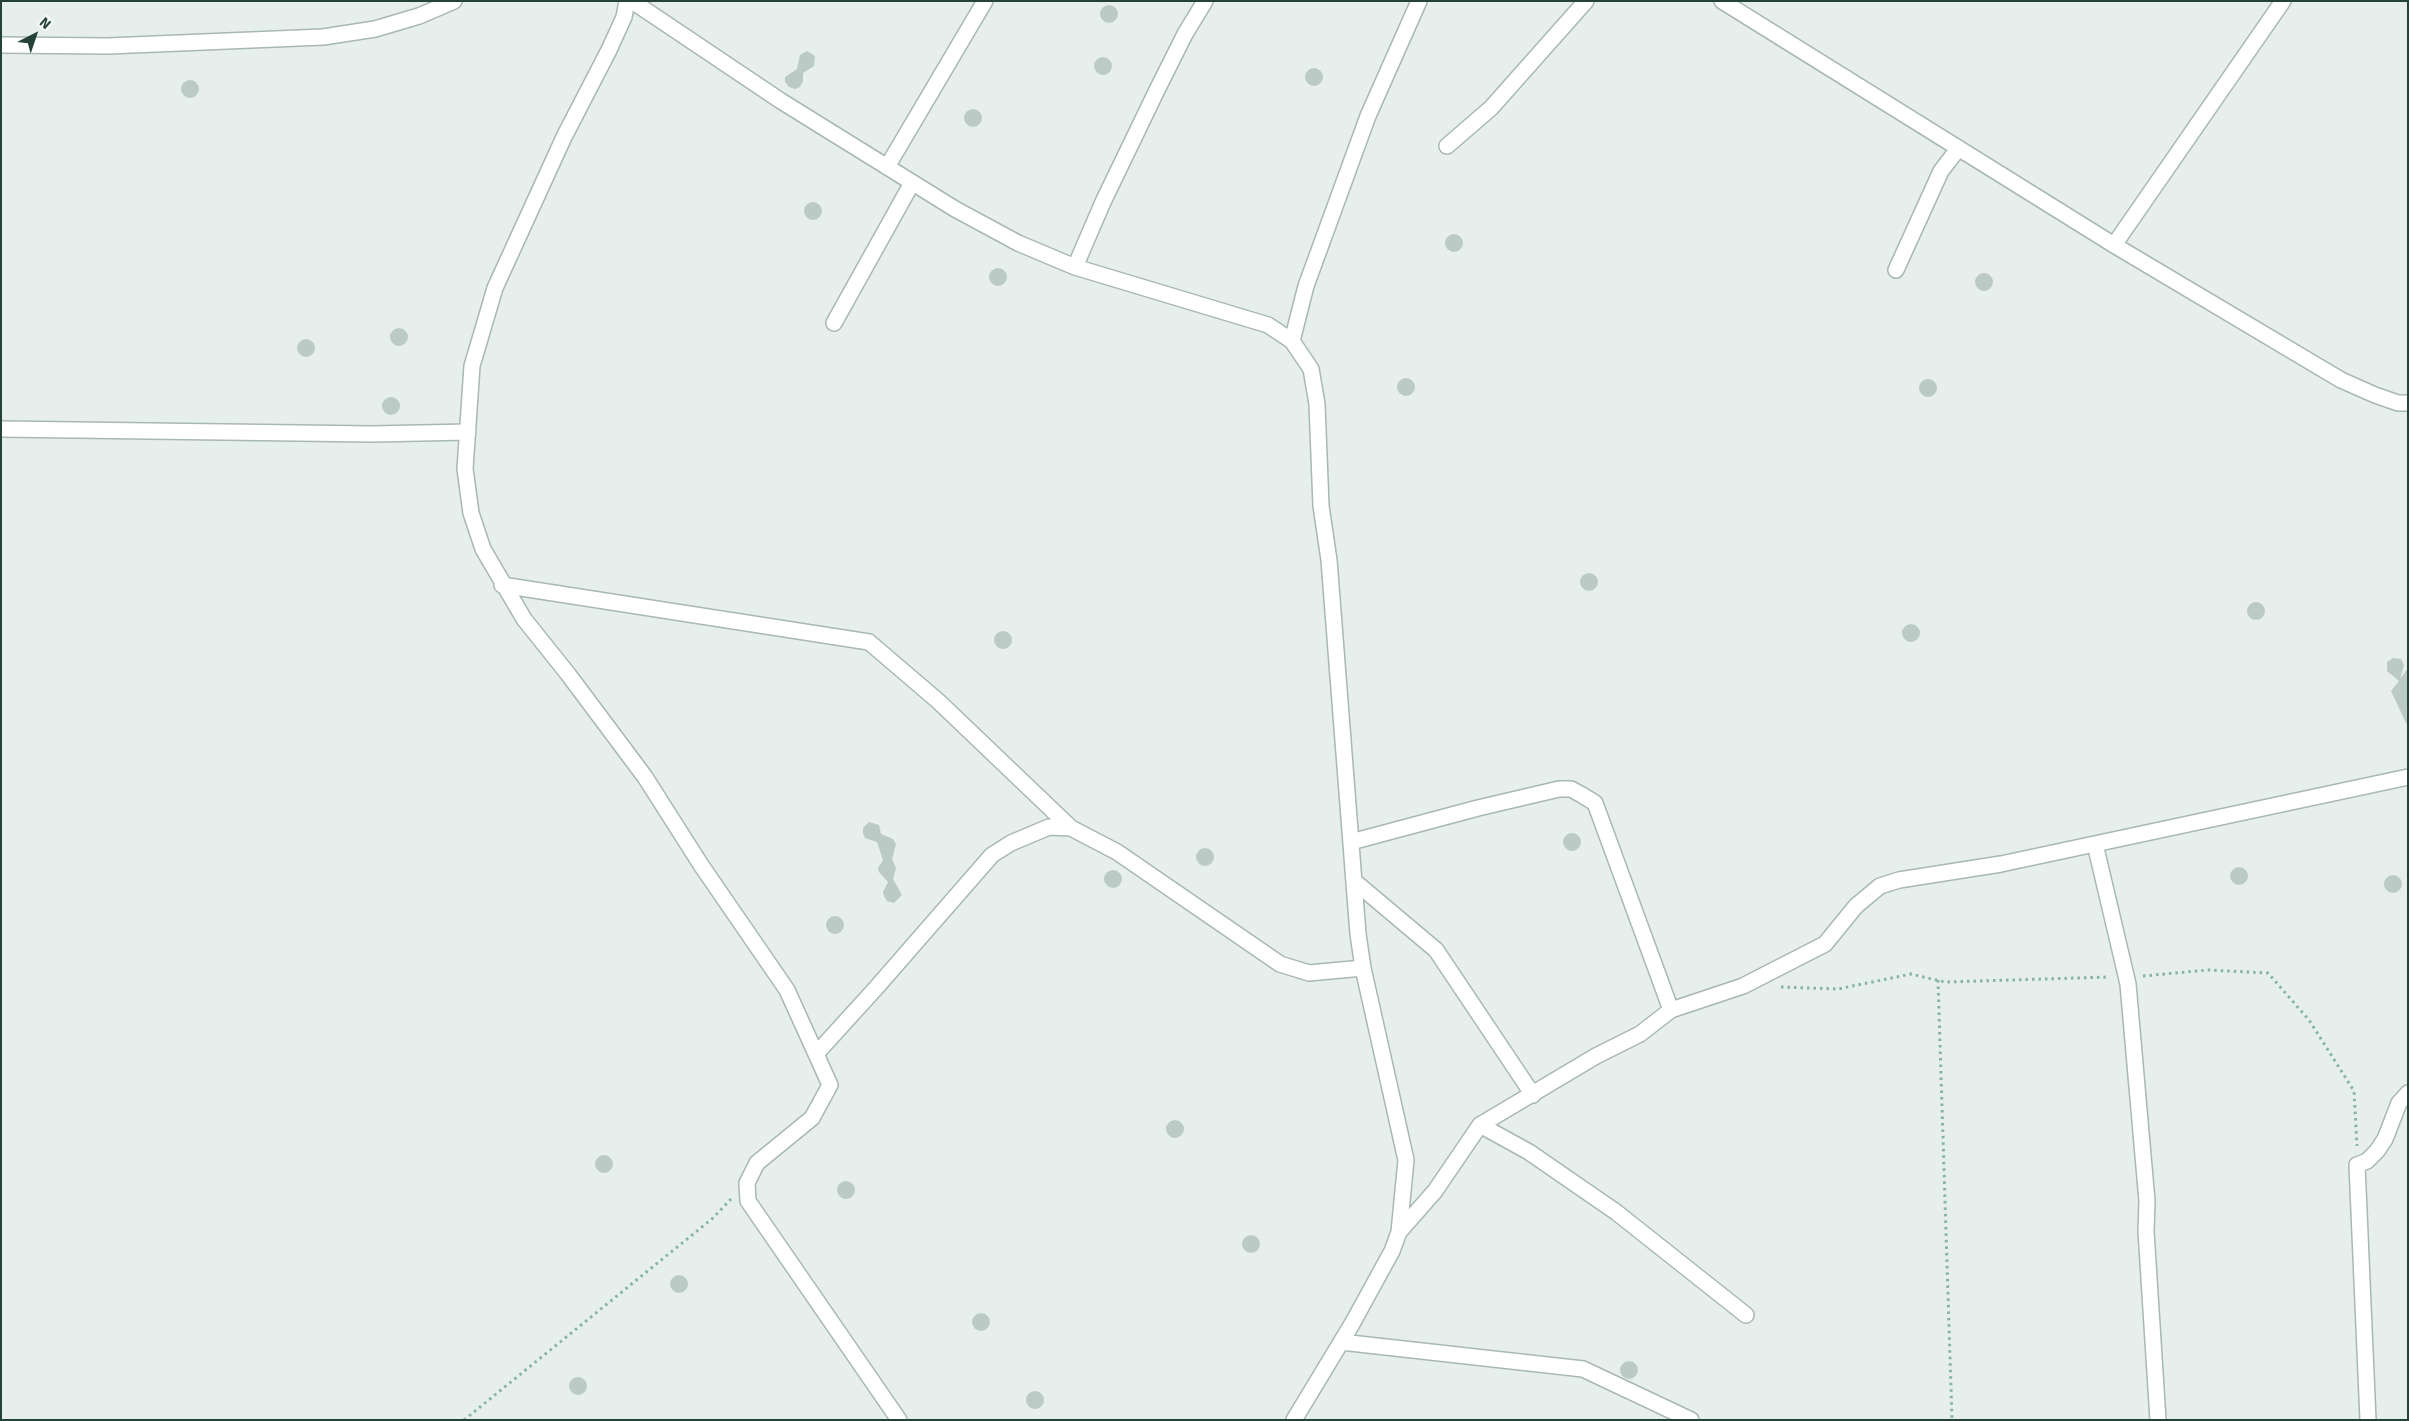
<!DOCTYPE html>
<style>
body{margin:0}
#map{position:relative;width:2409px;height:1421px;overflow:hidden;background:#e6efeb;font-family:Signika,sans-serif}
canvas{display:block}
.frame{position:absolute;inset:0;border:2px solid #24423a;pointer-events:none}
.north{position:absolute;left:10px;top:10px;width:50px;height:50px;-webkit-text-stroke:4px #f7fbf9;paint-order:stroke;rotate:41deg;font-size:14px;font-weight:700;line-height:20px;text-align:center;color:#24423a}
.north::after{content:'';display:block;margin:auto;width:18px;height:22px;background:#24423a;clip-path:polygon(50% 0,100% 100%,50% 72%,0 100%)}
</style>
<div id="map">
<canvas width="2409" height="1421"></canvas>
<div class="frame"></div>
<div class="north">N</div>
</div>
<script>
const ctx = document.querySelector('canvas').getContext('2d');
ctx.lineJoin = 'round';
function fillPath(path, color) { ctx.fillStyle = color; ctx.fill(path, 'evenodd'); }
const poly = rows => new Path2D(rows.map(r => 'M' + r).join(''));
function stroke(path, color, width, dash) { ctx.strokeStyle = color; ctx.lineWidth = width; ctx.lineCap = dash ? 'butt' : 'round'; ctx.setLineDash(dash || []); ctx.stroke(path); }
fillPath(poly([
 '1100 14a9 9 0 1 1 18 0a9 9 0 1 1-18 0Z',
 [807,51,815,56,814,66,803,73,803,81,800,87,795,89,789,87,785,82,785,77,797,69,800,55],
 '1094 66a9 9 0 1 1 18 0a9 9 0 1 1-18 0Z',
 '1305 77a9 9 0 1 1 18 0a9 9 0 1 1-18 0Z',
 '181 89a9 9 0 1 1 18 0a9 9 0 1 1-18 0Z',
 '964 118a9 9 0 1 1 18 0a9 9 0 1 1-18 0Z',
 '804 211a9 9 0 1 1 18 0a9 9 0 1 1-18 0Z',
 '1445 243a9 9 0 1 1 18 0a9 9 0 1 1-18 0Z',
 '989 277a9 9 0 1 1 18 0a9 9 0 1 1-18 0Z',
 '1975 282a9 9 0 1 1 18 0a9 9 0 1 1-18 0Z',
 '390 337a9 9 0 1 1 18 0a9 9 0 1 1-18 0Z',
 '297 348a9 9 0 1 1 18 0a9 9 0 1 1-18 0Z',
 '1397 387a9 9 0 1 1 18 0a9 9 0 1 1-18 0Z',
 '1919 388a9 9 0 1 1 18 0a9 9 0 1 1-18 0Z',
 '382 406a9 9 0 1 1 18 0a9 9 0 1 1-18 0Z',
 '1580 582a9 9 0 1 1 18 0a9 9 0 1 1-18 0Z',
 '2247 611a9 9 0 1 1 18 0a9 9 0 1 1-18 0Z',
 '1902 633a9 9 0 1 1 18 0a9 9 0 1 1-18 0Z',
 '994 640a9 9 0 1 1 18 0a9 9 0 1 1-18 0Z',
 [2393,658,2401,659,2404,665,2400,679,2408,668,2408,727,2391,691,2399,681,2387,671,2387,662],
 [869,822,879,825,881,834,893,839,896,844,892,859,896,868,893,879,902,895,894,903,887,901,884,896,883,892,888,882,879,872,878,868,883,860,877,842,865,838,863,833,863,828],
 '1563 842a9 9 0 1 1 18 0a9 9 0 1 1-18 0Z',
 '1196 857a9 9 0 1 1 18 0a9 9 0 1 1-18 0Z',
 '2230 876a9 9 0 1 1 18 0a9 9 0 1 1-18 0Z',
 '1104 879a9 9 0 1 1 18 0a9 9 0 1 1-18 0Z',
 '2384 884a9 9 0 1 1 18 0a9 9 0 1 1-18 0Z',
 '826 925a9 9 0 1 1 18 0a9 9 0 1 1-18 0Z',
 '1166 1129a9 9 0 1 1 18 0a9 9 0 1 1-18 0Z',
 '595 1164a9 9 0 1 1 18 0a9 9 0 1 1-18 0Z',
 '837 1190a9 9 0 1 1 18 0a9 9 0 1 1-18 0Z',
 '1242 1244a9 9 0 1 1 18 0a9 9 0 1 1-18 0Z',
 '670 1284a9 9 0 1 1 18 0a9 9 0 1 1-18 0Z',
 '972 1322a9 9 0 1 1 18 0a9 9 0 1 1-18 0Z',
 '1620 1370a9 9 0 1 1 18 0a9 9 0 1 1-18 0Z',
 '569 1386a9 9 0 1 1 18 0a9 9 0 1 1-18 0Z',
 '1026 1400a9 9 0 1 1 18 0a9 9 0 1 1-18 0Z'
]), '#bbcac4');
const minor = poly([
 [627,1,624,17,609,50,564,137,495,288,472,366,465,469,471,513,483,549,524,619,568,674,645,777,701,865,787,990,830,1085,812,1118,757,1163,747,1183,748,1201,899,1420],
 [632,1,781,101,955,209,1018,243,1075,267,1268,325,1292,341,1311,369,1317,404,1321,506,1329,560,1358,934,1363,968,1406,1160,1399,1232,1392,1251,1352,1324,1294,1420],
 [1722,1,2114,245,2341,380,2375,395,2398,403,2408,403],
 [1,45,108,46,323,37,375,29,419,16,454,1],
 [1447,146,1491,108,1586,1],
 [887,167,985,1],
 [2114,245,2283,1],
 [1075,267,1103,202,1157,90,1185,34,1205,1],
 [1896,270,1941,171,1958,149],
 [834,323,912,183],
 [1292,341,1306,286,1368,116,1419,1],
 [1,429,372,434,468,432],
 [502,585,869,642,938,701,1071,828],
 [1351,842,1478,808,1559,789,1571,789,1582,795,1595,803,1671,1010],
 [2095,844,2128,984,2147,1201,2146,1231,2158,1420],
 [1354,881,1436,950,1533,1095],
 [816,1054,876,988,992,855,1011,843,1049,827,1071,828,1117,852,1280,964,1309,973,1363,968],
 [1480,1125,1529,1152,1616,1212,1746,1315],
 [1399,1232,1435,1191,1480,1125,1596,1056,1640,1034,1671,1010,1743,986,1825,944,1856,906,1880,886,1899,880,2001,864,2408,777],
 [1341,1342,1583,1369,1691,1420],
 [2368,1420,2357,1165,2367,1161,2377,1151,2385,1139,2399,1103,2408,1093]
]);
stroke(minor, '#a8b8b2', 18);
stroke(poly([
 [2143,976,2208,970,2268,973,2309,1020,2354,1091,2357,1146],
 [1938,980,1952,1420],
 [1781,987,1838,989,1911,974,1945,982,2110,977],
 [464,1420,713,1218,731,1199]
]), '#86b3a5', 3, [2.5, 4]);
stroke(minor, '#fff', 15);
</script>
